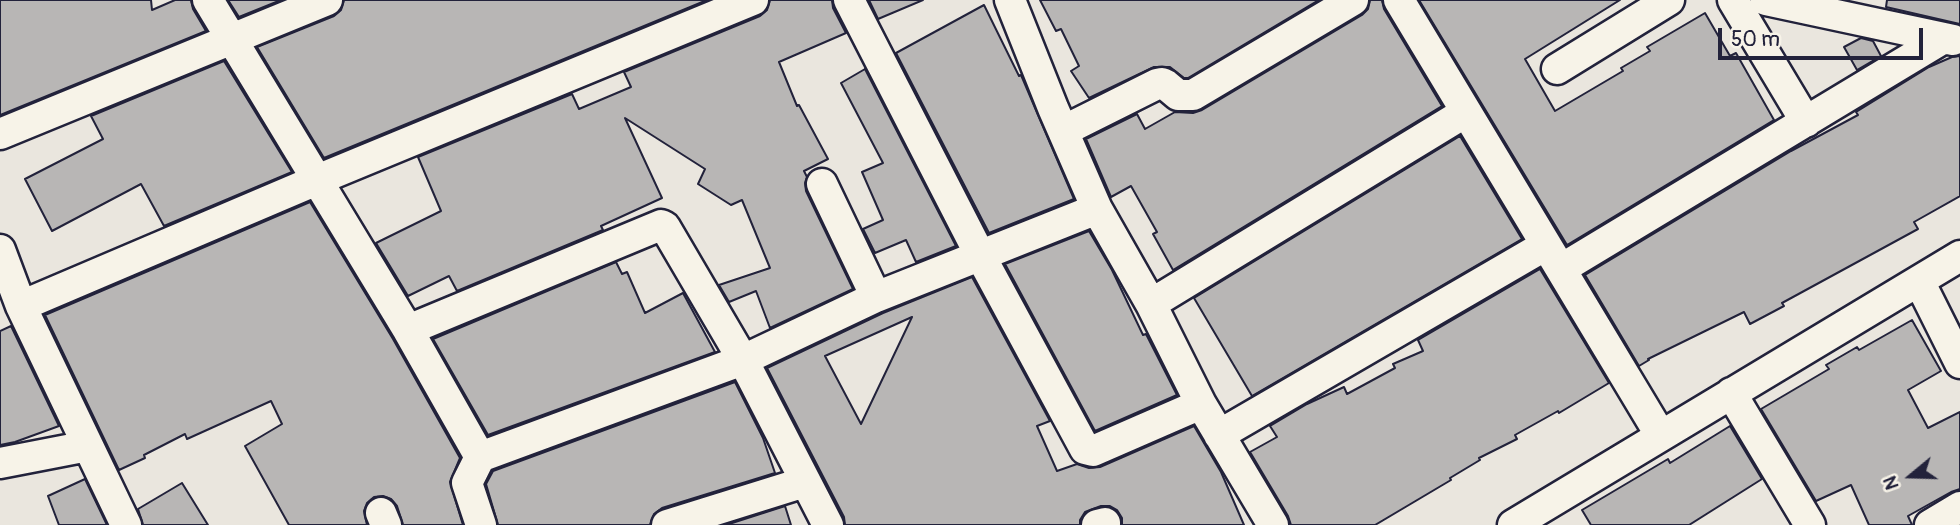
<!DOCTYPE html>
<style>
body{margin:0}
#map{position:relative;width:1960px;height:525px;overflow:hidden;background:#eae6de;font-family:Pangolin,sans-serif}
canvas{display:block}
.north{position:absolute;left:1876px;top:441px;width:70px;height:70px;-webkit-text-stroke:5px #f7f3e8;paint-order:stroke;rotate:251deg;font-size:19px;font-weight:700;line-height:28px;text-align:center;color:#22223b}
.north::after{content:'';display:block;margin:auto;width:24px;height:32px;background:#22223b;clip-path:polygon(50% 0,100% 100%,50% 72%,0 100%)}
.scale{position:absolute;left:1718px;top:28px;width:205px;height:32px;box-sizing:border-box;border:4px solid #22223b;border-top:0;padding-left:9px;font-size:21px;line-height:24px;white-space:nowrap;color:#22223b;-webkit-text-stroke:5px #f7f3e8;paint-order:stroke}
</style>
<div id="map">
<canvas width="1960" height="525"></canvas>
<div class="north">N</div>
<div class="scale">50 m</div>
</div>
<script>
const ctx = document.querySelector('canvas').getContext('2d');
ctx.lineJoin = 'round';
function fillPath(path, color) { ctx.fillStyle = color; ctx.fill(path, 'evenodd'); }
const poly = rows => new Path2D(rows.map(r => 'M' + r).join(''));
function stroke(path, color, width, dash) { ctx.strokeStyle = color; ctx.lineWidth = width; ctx.lineCap = dash ? 'butt' : 'round'; ctx.setLineDash(dash || []); ctx.stroke(path); }
const building = poly([
 [0,0,151,0,152,10,175,0,191,0,193,9,206,31,0,115,0,0],
 [228,0,281,0,239,17,228,0],
 [344,0,707,0,324,158,257,47,334,16,341,10,344,0],
 [770,0,832,0,833,8,846,33,779,62,797,106,799,105,828,159,804,171,807,177,805,183,806,191,853,289,770,328,756,291,729,302,719,285,770,268,742,200,731,205,698,184,705,169,625,118,662,198,601,226,603,230,457,291,449,276,408,296,376,243,441,211,418,157,572,94,579,109,631,87,624,72,760,16,767,10,770,0],
 [869,0,923,0,878,19,869,0],
 [1040,0,1319,0,1188,78,1184,78,1170,67,1154,67,1089,98,1071,71,1079,66,1061,29,1056,31,1040,0],
 [1370,0,1382,0,1384,9,1442,106,1173,270,1153,234,1157,232,1131,186,1111,197,1086,139,1137,114,1145,129,1175,112,1193,113,1202,110,1362,15,1368,9,1370,0],
 [1419,0,1620,0,1525,59,1555,111,1623,71,1621,68,1650,51,1647,47,1705,13,1730,56,1736,53,1774,120,1567,245,1419,0],
 [1887,0,1960,0,1960,24,1886,7,1887,0],
 [984,5,1019,76,1021,75,1074,199,989,233,896,53,984,5],
 [1861,38,1873,41,1881,56,1857,70,1844,47,1861,38],
 [1960,56,1960,196,1914,222,1918,229,1782,303,1784,306,1750,324,1744,312,1648,359,1649,360,1639,366,1585,275,1791,151,1858,115,1856,112,1929,67,1952,57,1960,56],
 [224,61,292,172,164,226,141,184,52,231,25,179,103,139,91,116,224,61],
 [865,69,956,246,916,262,906,240,875,253,863,229,883,220,862,172,883,163,841,83,865,69],
 [1460,136,1522,239,1252,396,1194,298,1460,136],
 [310,202,393,339,460,458,450,482,463,525,403,525,397,506,391,499,383,496,374,497,367,503,364,511,367,525,289,525,245,446,282,424,271,401,187,439,185,434,144,455,145,458,119,470,45,315,310,202],
 [1089,231,1112,270,1143,335,1146,334,1177,395,1095,431,1005,264,1089,231],
 [616,262,622,274,627,272,645,313,683,293,715,352,488,435,433,339,616,262],
 [1540,269,1609,383,1559,413,1558,411,1515,435,1517,439,1479,458,1480,460,1450,478,1451,480,1375,525,1291,525,1288,516,1250,452,1277,437,1270,426,1307,404,1344,387,1347,394,1395,368,1393,364,1423,351,1418,340,1540,269],
 [972,277,1050,421,1037,426,1057,471,1077,464,1089,468,1100,467,1194,426,1221,472,1244,525,1122,525,1122,518,1117,510,1110,506,1101,506,1085,512,1080,520,1080,525,845,525,844,517,767,368,883,313,972,277],
 [912,317,861,424,825,356,912,317],
 [1912,320,1941,371,1908,390,1928,428,1960,412,1960,489,1951,492,1908,516,1912,525,1869,525,1851,485,1816,501,1761,409,1829,369,1826,365,1857,347,1859,350,1912,320],
 [11,326,59,426,15,442,0,445,0,331,11,326],
 [735,382,763,438,775,473,662,508,654,514,650,525,498,525,486,484,493,471,735,382],
 [1730,426,1762,479,1689,525,1591,525,1582,510,1668,459,1670,463,1730,426],
 [85,479,107,525,59,525,48,496,85,479],
 [182,483,208,525,143,525,138,509,182,483],
 [785,506,791,525,726,525,785,506]
]);
fillPath(building, '#b8b6b5');
stroke(building, '#22223b', 2);
const minor = poly([
 [208,0,408,330,480,457],
 [849,0,980,255,1085,449,1093,451,1201,404],
 [1010,0,1053,108,1097,209,1151,304,1201,404,1273,525],
 [1399,0,1661,436],
 [1733,0,1806,122],
 [1766,0,1953,40],
 [1557,69,1669,0],
 [1063,131,1157,84,1162,83,1166,85,1178,95,1193,95,1353,0],
 [0,134,327,0],
 [822,184,876,297],
 [0,250,21,306,126,525],
 [1561,269,1944,38],
 [1919,281,1960,363],
 [1151,304,1466,112],
 [21,306,317,180,753,0],
 [408,330,661,225,665,227,743,360,828,525],
 [1731,393,1810,525],
 [1219,435,1546,245],
 [0,463,88,446],
 [381,513,386,525],
 [481,525,467,483,480,457,743,360,876,297,1097,209],
 [667,525,805,482],
 [1097,525,1105,523],
 [1513,525,1960,256],
 [1930,525,1960,507]
]);
stroke(minor, '#22223b', 35);
stroke(minor, '#f7f3e8', 30);
</script>
